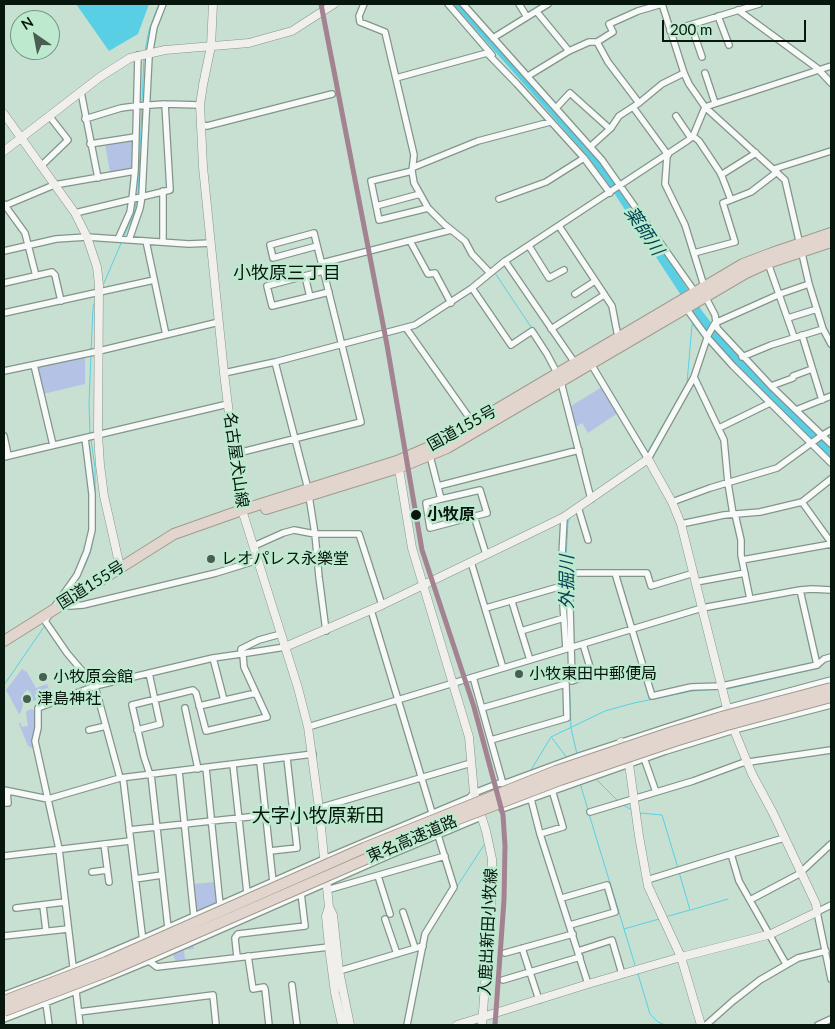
<!DOCTYPE html>
<meta charset="utf-8">
<style>
body{margin:0}
#map{position:relative;width:835px;height:1029px;overflow:hidden;background:#c8e0d1;font-family:Lato,sans-serif}
canvas{display:block}
.frame{position:absolute;inset:0;border:5px solid #07170e;pointer-events:none}
.north{position:absolute;left:10px;top:10px;width:50px;height:50px;box-sizing:border-box;background:#bdeacf;border:1px solid #749682;border-radius:50%;rotate:327deg;font-size:14px;font-weight:700;line-height:20px;text-align:center;color:#07170e}
.north::after{content:'';display:block;margin:auto;width:18px;height:22px;background:#4b5d52;clip-path:polygon(50% 0,100% 100%,50% 72%,0 100%)}
.scale{position:absolute;left:662px;top:20px;width:144px;height:22px;box-sizing:border-box;border:2px solid #07170e;border-top:0;padding-left:6px;font-size:15px;line-height:18px;white-space:nowrap;color:#07170e;-webkit-text-stroke:4px #bdeacf;paint-order:stroke}
</style>
<div id="map">
<canvas width="835" height="1029"></canvas>
<div class="frame"></div>
<div class="north">N</div>
<div class="scale">200 m</div>
</div>
<script>
const ctx = document.querySelector('canvas').getContext('2d');
ctx.lineJoin = 'round';
function fillPath(path, color) { ctx.fillStyle = color; ctx.fill(path, 'evenodd'); }
const poly = rows => new Path2D(rows.map(r => 'M' + r).join(''));
function stroke(path, color, width, dash) { ctx.strokeStyle = color; ctx.lineWidth = width; ctx.lineCap = dash ? 'butt' : 'round'; ctx.setLineDash(dash || []); ctx.stroke(path); }
function drawText(font, color, halo, rows, align = 'center') {
  ctx.font = font + ' Lato,"Noto Sans JP",sans-serif'; ctx.lineWidth = 5; ctx.setLineDash([]); ctx.textBaseline = 'middle'; ctx.strokeStyle = halo; ctx.fillStyle = color; for (const [text, x, y, turn = 0] of rows) {
    ctx.save(); ctx.translate(x, y); ctx.rotate((+turn || 0) * Math.PI / 180); ctx.textAlign = isNaN(turn) ? turn : align; if (halo) ctx.strokeText(text, 0, 0); ctx.fillText(text, 0, 0); ctx.restore();
  }
}
fillPath(poly([
 [133,140,133,169,110,172,105,144],
 [85,357,85,384,43,394,37,368,38,367],
 [602,387,618,413,588,433,582,423,576,427,571,406],
 [22,669,27,672,36,688,47,684,51,694,39,699,38,696,36,700,32,701,31,693,28,690,24,692,23,704,21,712,19,714,6,690],
 [31,709,35,711,36,715,36,733,32,736,34,746,32,748,28,746,19,724,20,722,22,727,28,726,26,714,27,711],
 [216,882,218,902,195,913,192,884],
 [193,943,194,949,184,950,185,960,176,961,172,953]
]), '#b4c3e5');
fillPath(poly([
 [76,4,149,4,138,34,109,51]
]), '#59cfe5');
stroke(poly([
 [145,51,149,30,159,4],
 [825,72,831,78],
 [142,103,144,57],
 [138,196,142,107],
 [123,238,134,214,137,199],
 [473,250,490,268],
 [495,273,533,330],
 [104,283,122,241],
 [696,317,698,313],
 [692,324,704,338],
 [91,351,93,308,94,304],
 [735,372,765,403],
 [769,406,782,419],
 [90,433,89,404,91,355],
 [91,440,95,468,95,525],
 [650,448,687,383,692,325],
 [585,507,636,472],
 [76,582,85,566,91,550,94,532],
 [567,623,565,576,568,522,570,518],
 [568,650,571,728],
 [4,685,44,627],
 [727,689,819,668,821,666],
 [571,728,577,754],
 [552,738,567,758],
 [531,770,551,737,605,711,634,703,692,691,718,689],
 [596,779,618,801],
 [580,783,588,810],
 [623,805,632,810],
 [640,813,662,815,678,868],
 [589,814,635,965],
 [456,888,484,845],
 [691,910,728,899],
 [665,917,690,910,679,872],
 [624,929,659,919],
 [422,962,428,934],
 [638,974,650,1014,658,1022,665,1025]
]), '#59cfe5', 1);
stroke(poly([
 [459,4,590,152,611,180,698,313,724,347,831,455]
]), '#59cfe5', 9);
const street = poly([
 [364,4,359,16,360,22,385,32,414,155,412,171,414,183,428,208,444,224,465,241,472,254,490,273],
 [448,4,492,55],
 [463,4,602,160,695,292],
 [519,4,527,17],
 [662,4,684,73,689,84,705,107,785,180,809,284,823,329,831,344],
 [738,10,817,68,831,83],
 [537,12,569,51],
 [718,16,729,45],
 [691,25,702,57],
 [670,31,759,4],
 [493,38,548,4],
 [597,42,608,62,639,103],
 [705,73,715,103],
 [528,76,569,51,589,42,597,42,613,32,609,24,638,11,662,4],
 [396,78,487,53,517,84,584,158,610,193],
 [81,92,98,178],
 [633,107,668,155],
 [556,108,570,93,610,129],
 [676,116,691,138],
 [85,119,121,108,136,106,165,104,200,105],
 [201,125,207,126,332,94],
 [693,136,699,141,721,174,731,200],
 [90,144,135,137],
 [591,146,611,128,619,116,639,103,662,84,684,73],
 [667,156,665,184,685,225,704,286,705,296,715,315,717,328,771,386,831,444],
 [41,166,68,140,50,117],
 [414,167,478,141,550,122],
 [774,169,831,151],
 [412,171,371,181,379,220,428,208],
 [721,175,756,153],
 [163,191,163,242],
 [499,199,546,182,584,158],
 [4,204,25,233,36,276],
 [4,206,54,185,135,171],
 [376,206,420,194],
 [75,213,170,190,165,104],
 [559,226,612,306,617,332],
 [118,239,130,212,132,199,135,171,138,55],
 [129,240,140,208,142,196,149,56,154,27,163,4],
 [146,241,166,335],
 [410,241,428,274,435,273,451,303],
 [529,246,549,278,564,270],
 [4,251,56,239,87,237,189,244,211,243],
 [694,253,735,242,723,203,751,192,777,172],
 [505,261,575,363],
 [322,263,451,230],
 [768,263,794,337],
 [323,271,267,286,272,306,329,292],
 [305,276,310,297],
 [4,283,52,272,55,275,61,301],
 [472,288,511,345,532,331,547,354,557,373],
 [575,294,595,281],
 [686,308,707,337,733,366,831,463],
 [4,313,154,280],
 [788,318,817,309],
 [406,328,473,423],
 [551,329,604,295],
 [802,335,822,400],
 [742,357,771,345,823,329],
 [275,362,308,489],
 [591,364,648,459],
 [34,365,53,445],
 [4,371,99,351,219,322],
 [224,373,275,362,415,325,472,288,505,261,687,141,693,136,705,107,831,66],
 [694,377,724,440,728,483,733,514],
 [561,382,591,499],
 [771,386,793,378,793,376,812,369],
 [796,410,831,396],
 [719,428,770,403],
 [4,436,8,455],
 [234,454,361,422,314,233,270,245,273,258,317,246],
 [430,456,441,499,480,490,487,513,430,528,426,503,441,499],
 [4,457,228,404],
 [648,459,694,377,708,335,715,323,780,294,809,284],
 [438,486,579,450],
 [309,496,315,534,319,577,326,631],
 [672,502,710,488,777,468,821,436,831,430],
 [802,502,830,541,831,545],
 [578,507,588,540],
 [735,514,741,540,741,555,750,599],
 [474,516,486,554],
 [564,517,561,575,566,649],
 [681,524,724,515,760,512,802,502,831,479],
 [254,546,283,533,294,530,315,534,359,534,382,605],
 [742,560,831,544],
 [471,562,503,668],
 [615,573,652,696,691,687,722,686,817,665,800,590],
 [696,582,745,573],
 [512,602,530,660],
 [55,606,77,575,87,551,92,530,92,494,85,438],
 [70,606,83,605,216,573,258,560],
 [486,608,562,586],
 [371,610,433,816],
 [49,615,45,621,67,653,95,686,120,778],
 [521,631,564,618],
 [583,644,592,674,572,681,569,573,647,573,651,586,694,573],
 [241,654,285,647],
 [213,658,224,700],
 [817,665,824,659,831,657],
 [473,677,503,784,579,756,677,724,727,708,831,680],
 [199,706,256,693],
 [185,708,198,769],
 [482,708,566,684,567,718,491,740],
 [308,727,702,608,800,590,812,589,831,590],
 [89,730,106,726],
 [137,730,160,724,149,673],
 [644,758,656,792],
 [260,762,273,882],
 [233,765,247,893],
 [206,768,220,905],
 [179,771,194,917],
 [151,774,168,928],
 [150,775,144,757,132,705,193,690,196,693,206,731,267,717,244,667,243,655],
 [123,778,143,942],
 [4,790,48,799,120,778,313,754],
 [531,799,540,834,588,984],
 [4,803,8,803,7,791],
 [319,808,471,763],
 [502,809,666,751,734,730,831,705],
 [590,812,693,781,742,763,831,750],
 [129,830,267,815],
 [540,834,563,827,552,790],
 [784,838,731,854,739,881,786,964],
 [104,844,109,882],
 [270,851,297,848,287,758],
 [4,856,130,841],
 [92,872,107,870],
 [801,872,831,844],
 [378,876,390,914],
 [135,879,162,875],
 [647,880,731,854],
 [327,890,445,856],
 [562,898,607,885,615,912,570,925],
 [750,900,801,873],
 [831,905,817,912,831,979],
 [43,906,46,931],
 [16,908,65,902],
 [403,912,415,948],
 [385,919,397,954],
 [4,936,68,929],
 [522,948,539,1000],
 [578,951,612,940,622,974],
 [505,953,573,934],
 [248,956,253,989,264,987,265,989,269,1025],
 [237,957,235,938,238,934,305,926,301,893],
 [148,958,149,961,157,967,329,947],
 [339,971,423,946],
 [503,980,580,957],
 [292,985,297,1025],
 [4,995,52,977,142,939,324,859,469,798,474,793,502,782],
 [46,1003,49,1025],
 [79,1012,213,995,216,1025],
 [4,1019,76,991,149,961,390,855,481,817],
 [80,1025,59,849,35,741,38,728,38,708,95,686,213,658,241,654,241,649,259,640,281,634],
 [407,1025,425,934,454,887,437,832],
 [706,1025,733,1001,760,980,798,958,826,951],
 [818,1025,831,1019]
]);
const secondary = poly([
 [213,4,211,46,203,85,200,105,201,125,203,167,224,373,238,487,242,510,298,688,308,727,319,808,329,907,333,915,339,971,350,1025],
 [4,114,75,213,87,237,97,267,99,285,98,434,100,465,104,496,120,567],
 [4,151,100,77,130,58,165,50,249,43,263,39,292,31,334,4],
 [398,463,412,548,469,737,474,793,486,831,492,859,492,890,482,1025],
 [285,647,382,605,564,517,648,459,672,502,681,524,727,708,734,730,752,774,773,813,816,904,817,912,771,934,681,957,588,984,457,1025],
 [621,742,629,764,639,836,648,886,681,957,701,1025],
 [329,907,326,916,329,947,335,993,342,1025]
]);
const highway = poly([
 [266,509,398,468,447,448,746,273,768,263,831,242],
 [4,641,174,534,242,510,397,461,443,441,743,264,772,253,831,233]
]);
stroke(street, '#83958a', 8);
stroke(secondary, '#83958a', 9);
stroke(highway, '#a09b8e', 12);
stroke(street, '#f7faf8', 5.5);
stroke(secondary, '#f1efeb', 8);
stroke(highway, '#e2d5cd', 10);
const highwayBridge = poly([
 [4,1001,106,962,364,848,556,771,672,732,725,716,831,688],
 [4,1011,109,971,453,821,560,780,675,741,727,725,831,697]
]);
stroke(highwayBridge, '#a09b8e', 12, []);
stroke(highwayBridge, '#e2d5cd', 10);
stroke(poly([
 [321,4,387,345,422,550,474,707,503,815,505,846,504,900,495,1025]
]), '#a38391', 5);
for (const [x, y, r, color] of [
 [416,515,6,"#07170e"],
 [211,559,5,"#4b5d52"],
 [519,674,5,"#4b5d52"],
 [43,677,5,"#4b5d52"],
 [27,699,5,"#4b5d52"]
]) { const dot = new Path2D(); dot.arc(x, y, r, 0, 2 * Math.PI); ctx.fillStyle = color; ctx.fill(dot); stroke(dot, '#bdeacf', 2); }
drawText('16px', '#07170e', '#bdeacf', [
 ["国道155号",462,428,-29],
 ["名古屋犬山線",236,460,82],
 ["国道155号",91,585,-32],
 ["東名高速道路",412,839,-23],
 ["入鹿出新田小牧線",488,932,-87]
]);
drawText('bold 16px', '#07170e', '#bdeacf', [
 ["小牧原",427,515]
], 'left');
drawText('16px', '#07170e', '#bdeacf', [
 ["レオパレス永樂堂",221,559],
 ["小牧東田中郵便局",529,674],
 ["小牧原会館",53,677],
 ["津島神社",37,699]
], 'left');
drawText('italic 18px', '#004352', '#bdeacf', [
 ["薬師川",644,231,56],
 ["外掘川",567,582,-90]
]);
drawText('18px', '#07170e', '#bdeacf', [
 ["小牧原三丁目",287,273]
]);
drawText('19px', '#07170e', '#bdeacf', [
 ["大字小牧原新田",318,816]
]);
</script>
